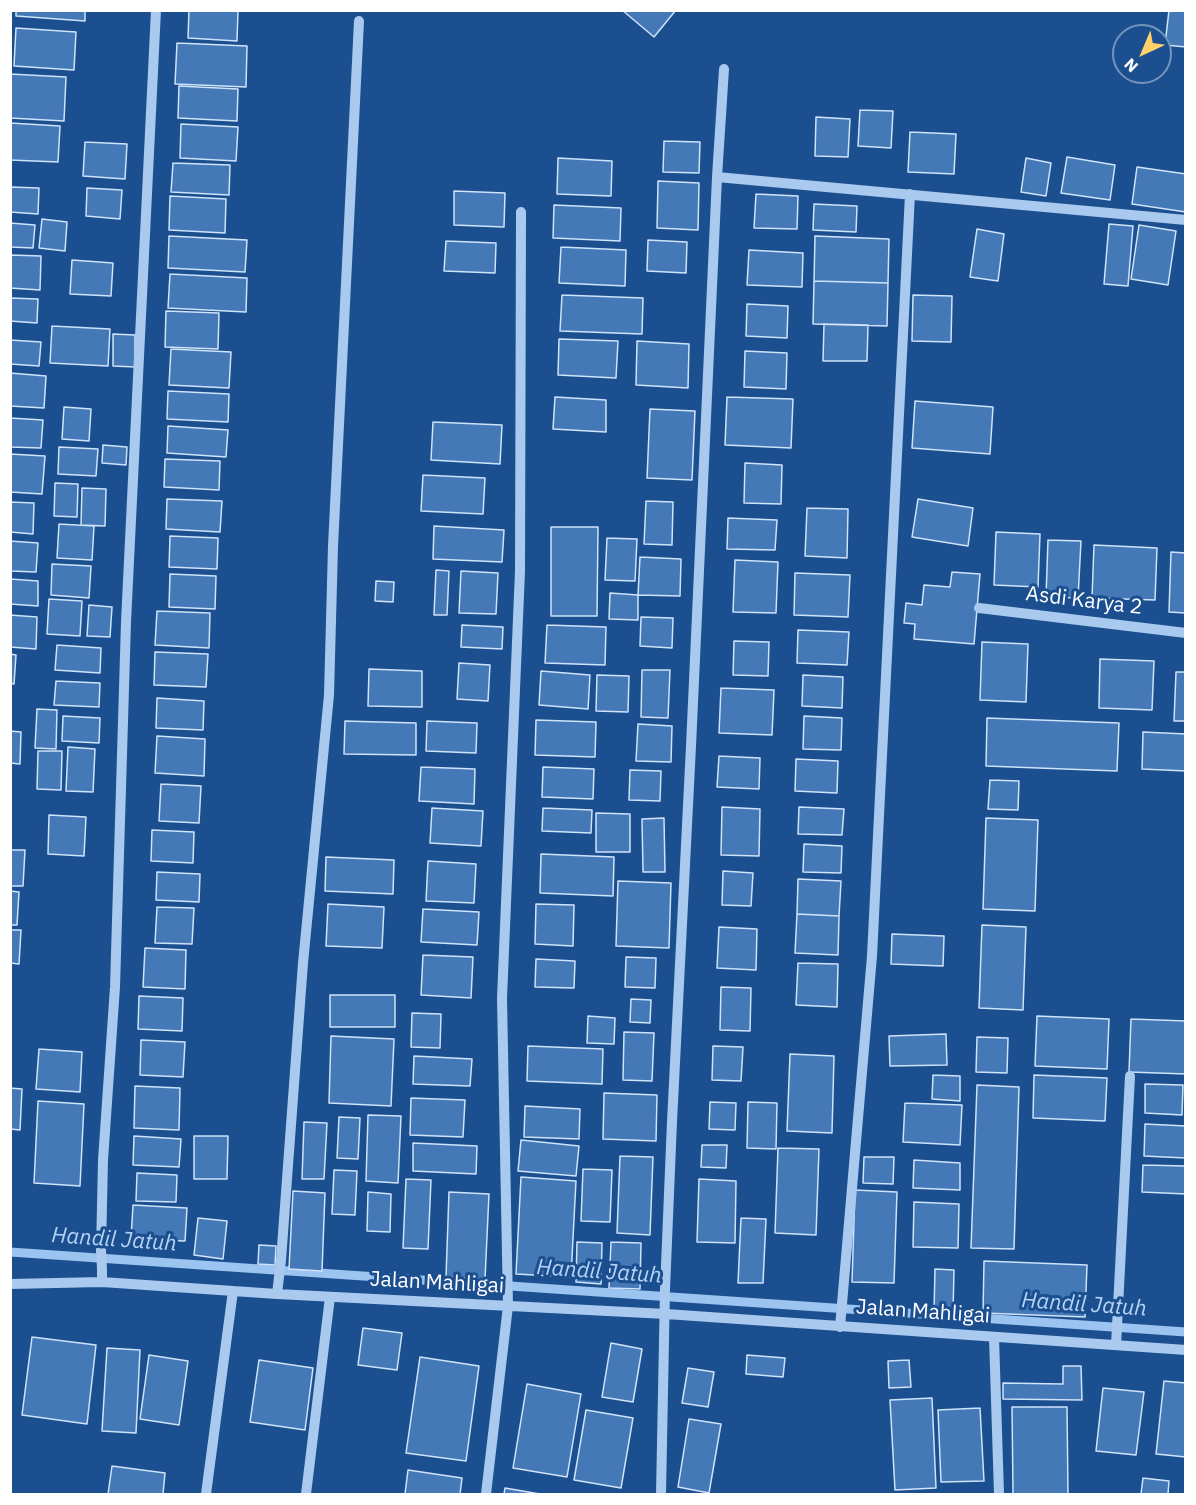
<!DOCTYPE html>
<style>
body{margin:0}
#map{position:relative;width:1196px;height:1505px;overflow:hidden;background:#1b4f8f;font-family:"IBM Plex Sans",sans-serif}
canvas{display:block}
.frame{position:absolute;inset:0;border:12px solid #fff;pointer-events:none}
.north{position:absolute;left:1112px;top:24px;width:60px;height:60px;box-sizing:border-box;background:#1b4f8f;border:2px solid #7695bc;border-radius:50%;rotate:224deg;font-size:16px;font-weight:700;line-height:24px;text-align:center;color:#fff}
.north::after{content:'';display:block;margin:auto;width:21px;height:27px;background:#ffd166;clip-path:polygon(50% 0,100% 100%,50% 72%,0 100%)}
</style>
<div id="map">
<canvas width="1196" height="1505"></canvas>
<div class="frame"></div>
<div class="north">N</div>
</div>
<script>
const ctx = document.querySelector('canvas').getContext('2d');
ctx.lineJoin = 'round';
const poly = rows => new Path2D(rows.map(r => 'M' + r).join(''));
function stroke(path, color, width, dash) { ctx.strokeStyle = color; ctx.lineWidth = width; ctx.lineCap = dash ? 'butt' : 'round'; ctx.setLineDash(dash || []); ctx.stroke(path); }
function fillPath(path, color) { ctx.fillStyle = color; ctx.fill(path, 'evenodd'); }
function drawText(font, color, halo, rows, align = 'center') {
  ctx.font = font + ' "IBM Plex Sans",sans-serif'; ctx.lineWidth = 6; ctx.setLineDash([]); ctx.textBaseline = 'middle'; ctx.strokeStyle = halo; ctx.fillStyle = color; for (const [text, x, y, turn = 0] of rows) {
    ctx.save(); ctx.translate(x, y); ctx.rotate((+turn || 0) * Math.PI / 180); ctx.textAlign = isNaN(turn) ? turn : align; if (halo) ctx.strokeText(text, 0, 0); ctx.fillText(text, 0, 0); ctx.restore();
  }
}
stroke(poly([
 [10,1252,1186,1332]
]), '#9cc4f0', 9);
const building = poly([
 [16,10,85,10,85,21,16,16,16,10],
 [189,10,238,11,237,41,188,38,189,10],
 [622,10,676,10,654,37,622,10],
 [1169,10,1186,10,1186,47,1165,45,1169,10],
 [16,28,76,32,74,70,14,66,16,28],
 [177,43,247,46,246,87,175,84,177,43],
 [10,74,66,77,64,121,10,118,10,74],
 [179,86,238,89,237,121,178,118,179,86],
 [860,110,893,111,891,148,858,146,860,110],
 [816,117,850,119,848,157,815,156,816,117],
 [10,123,60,126,58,162,10,160,10,123],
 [181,124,238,127,236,161,180,158,181,124],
 [910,132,956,134,954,174,908,172,910,132],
 [664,141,700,142,699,173,663,172,664,141],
 [85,142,127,144,125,179,83,176,85,142],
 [1067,157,1115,165,1110,200,1061,193,1067,157],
 [558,158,612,161,611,196,557,194,558,158],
 [1026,158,1051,163,1046,196,1021,192,1026,158],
 [173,163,230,165,229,195,171,192,173,163],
 [1137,167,1186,174,1186,212,1132,204,1137,167],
 [658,181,699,183,698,230,657,228,658,181],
 [10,187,39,188,38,214,10,212,10,187],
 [87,188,122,190,120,219,86,216,87,188],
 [454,191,505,193,504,227,454,225,454,191],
 [756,194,798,196,797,229,754,228,756,194],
 [170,196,226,199,225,233,169,230,170,196],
 [814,204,857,206,856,232,813,230,814,204],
 [554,205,621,208,620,241,553,238,554,205],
 [42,219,67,222,65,251,39,248,42,219],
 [10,223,35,225,33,248,10,247,10,223],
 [1109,224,1133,226,1128,286,1104,284,1109,224],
 [1139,225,1176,231,1168,285,1131,279,1139,225],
 [977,229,1004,234,998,281,970,277,977,229],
 [169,236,247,240,245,272,168,268,169,236],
 [815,236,889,239,888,283,814,281,815,236],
 [648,240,687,242,686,273,647,271,648,240],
 [446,241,496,243,495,273,444,271,446,241],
 [561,247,626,250,625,286,559,283,561,247],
 [749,250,803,253,802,287,747,285,749,250],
 [10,255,41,256,40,290,10,288,10,255],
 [72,260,113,263,111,296,70,294,72,260],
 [170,274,247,278,246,312,168,308,170,274],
 [814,281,888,283,887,326,813,324,814,281],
 [562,295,643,298,642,334,560,331,562,295],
 [913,295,952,296,951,342,912,341,913,295],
 [10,298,38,299,37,323,10,321,10,298],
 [747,304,788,306,787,338,746,336,747,304],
 [166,311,219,313,218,349,165,347,166,311],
 [824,324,868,325,867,361,823,361,824,324],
 [52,326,110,329,108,366,50,363,52,326],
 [113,334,135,335,135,367,113,366,113,334],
 [559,339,618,341,616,378,558,375,559,339],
 [10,340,41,342,39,366,10,364,10,340],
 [637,341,689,344,688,388,636,385,637,341],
 [171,349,231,352,229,388,169,385,171,349],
 [745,351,787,353,786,389,744,387,745,351],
 [10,373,46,376,44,408,10,406,10,373],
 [168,391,229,394,228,422,167,419,168,391],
 [555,397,606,400,606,432,553,429,555,397],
 [727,397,793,399,791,448,725,445,727,397],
 [915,401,993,407,990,454,912,448,915,401],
 [64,407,91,409,89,441,62,439,64,407],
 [650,409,695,411,692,480,647,478,650,409],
 [10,418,43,420,41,448,10,447,10,418],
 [433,422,502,425,500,464,431,460,433,422],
 [168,426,228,430,226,457,167,453,168,426],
 [103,445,127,447,126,465,102,463,103,445],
 [59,447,98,449,96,476,58,474,59,447],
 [10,454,45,456,42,494,10,492,10,454],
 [165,459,220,461,219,490,164,487,165,459],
 [745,463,782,465,781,504,744,503,745,463],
 [423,475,485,478,483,514,421,511,423,475],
 [55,483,78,484,77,517,54,516,55,483],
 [82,488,106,489,105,526,81,525,82,488],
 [167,499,222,501,220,532,166,529,167,499],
 [918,499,973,508,968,546,912,537,918,499],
 [646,501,673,502,672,545,644,544,646,501],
 [10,502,34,503,33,534,10,532,10,502],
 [807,508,848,509,847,558,805,556,807,508],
 [728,518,777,520,775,550,727,549,728,518],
 [59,524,94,526,92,560,57,558,59,524],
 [434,526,504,530,502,562,433,559,434,526],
 [551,527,598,527,597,616,551,616,551,527],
 [996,532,1040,534,1038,587,994,585,996,532],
 [170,536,218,538,217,569,169,567,170,536],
 [607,538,637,539,635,581,605,580,607,538],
 [1048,540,1081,541,1078,598,1046,597,1048,540],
 [10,541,38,543,36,572,10,571,10,541],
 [1094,545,1157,548,1155,600,1092,598,1094,545],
 [1171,552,1186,553,1186,613,1169,612,1171,552],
 [640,557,681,559,680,596,638,595,640,557],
 [735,560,778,562,776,613,733,612,735,560],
 [52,564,91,566,89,598,51,595,52,564],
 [436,570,449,571,447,615,434,615,436,570],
 [461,571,498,573,496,614,459,613,461,571],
 [952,572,980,574,974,644,914,639,915,624,904,623,906,603,922,605,924,585,950,587,952,572],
 [795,573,850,575,848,617,794,615,795,573],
 [170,574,216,576,215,609,169,607,170,574],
 [10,579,38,581,38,606,10,604,10,579],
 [376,581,394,582,393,602,375,601,376,581],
 [610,593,638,595,638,620,609,619,610,593],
 [49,599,82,601,80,636,47,634,49,599],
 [89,605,112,607,110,637,87,636,89,605],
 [157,611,210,613,209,648,155,645,157,611],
 [10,615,37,617,36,649,10,647,10,615],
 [641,617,673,618,672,648,640,646,641,617],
 [462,625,503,627,502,649,461,647,462,625],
 [547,625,606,627,605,665,545,663,547,625],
 [798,630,849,632,847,665,797,663,798,630],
 [734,641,769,642,768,676,733,675,734,641],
 [982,642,1028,644,1026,702,980,700,982,642],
 [57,645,101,648,100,673,55,670,57,645],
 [155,652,208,654,206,687,154,685,155,652],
 [10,654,16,655,14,684,10,683,10,654],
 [1100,659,1154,661,1152,710,1099,708,1100,659],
 [459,663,490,665,488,701,457,699,459,663],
 [369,669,422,671,422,707,368,706,369,669],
 [642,670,670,670,668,718,641,717,642,670],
 [541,671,590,675,588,709,539,705,541,671],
 [1176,672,1186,672,1186,721,1174,721,1176,672],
 [597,675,629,676,628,712,596,711,597,675],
 [803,675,843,677,842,708,802,706,803,675],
 [56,681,100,683,99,707,54,705,56,681],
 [721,688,774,690,772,735,719,733,721,688],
 [157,698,204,701,203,730,156,728,157,698],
 [37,709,57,710,56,749,35,748,37,709],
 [63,716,100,718,99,743,62,741,63,716],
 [804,716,842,718,841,750,803,749,804,716],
 [987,718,1119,723,1117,771,986,766,987,718],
 [536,720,596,722,595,757,535,755,536,720],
 [345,721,416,723,416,755,344,754,345,721],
 [427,721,477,723,476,753,426,751,427,721],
 [638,724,672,726,671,762,636,761,638,724],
 [10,731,21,732,20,764,10,763,10,731],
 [1143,732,1186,734,1186,771,1142,769,1143,732],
 [157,736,205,739,204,776,155,773,157,736],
 [68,747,95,749,93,792,66,791,68,747],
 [38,751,62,751,61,790,37,789,38,751],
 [719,756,760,758,759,789,717,787,719,756],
 [796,759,838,761,837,793,795,791,796,759],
 [421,767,475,769,474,804,419,801,421,767],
 [543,767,594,769,593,799,542,797,543,767],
 [630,770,661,771,660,801,629,800,630,770],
 [990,780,1019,781,1018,810,988,809,990,780],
 [161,784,201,786,199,823,159,821,161,784],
 [722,807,760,809,759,856,721,855,722,807],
 [799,807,844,809,842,835,798,834,799,807],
 [432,808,483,811,481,846,430,843,432,808],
 [543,808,592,810,591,833,542,831,543,808],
 [596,813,630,814,630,852,596,852,596,813],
 [49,815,86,817,84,856,48,854,49,815],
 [664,818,665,872,643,872,642,819,664,818],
 [986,818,1038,820,1035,911,983,909,986,818],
 [152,830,194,832,193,863,151,861,152,830],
 [804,844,842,846,841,873,803,872,804,844],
 [10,850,25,850,23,886,10,886,10,850],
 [541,854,614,857,613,896,540,893,541,854],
 [326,857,394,860,393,894,325,891,326,857],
 [428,861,476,864,474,903,426,901,428,861],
 [723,871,753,873,751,906,722,905,723,871],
 [157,872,200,874,199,902,156,900,157,872],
 [798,879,841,881,839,916,797,914,798,879],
 [618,881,671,883,669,948,616,946,618,881],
 [10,891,19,892,17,925,10,925,10,891],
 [328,904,384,907,382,948,326,946,328,904],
 [536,904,574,905,573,946,535,944,536,904],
 [157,907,194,908,192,944,155,943,157,907],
 [423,909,479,912,477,945,421,942,423,909],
 [797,914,839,916,838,955,795,953,797,914],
 [982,925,1026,927,1023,1010,979,1008,982,925],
 [719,927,757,929,756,970,717,968,719,927],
 [10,930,21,930,19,964,10,963,10,930],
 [892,934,944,936,943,966,891,964,892,934],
 [145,948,186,950,185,989,143,987,145,948],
 [423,955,473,957,471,998,421,995,423,955],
 [626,957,656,958,655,988,625,987,626,957],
 [536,959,575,961,574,988,535,987,536,959],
 [798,963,838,964,837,1007,796,1005,798,963],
 [721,987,751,988,750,1031,720,1030,721,987],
 [330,995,395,995,395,1027,330,1027,330,995],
 [139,996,183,998,182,1031,138,1029,139,996],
 [631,999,651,1000,650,1023,630,1022,631,999],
 [412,1013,441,1014,440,1048,411,1047,412,1013],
 [588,1016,615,1018,614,1044,587,1043,588,1016],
 [1037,1016,1109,1019,1107,1069,1035,1066,1037,1016],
 [1131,1019,1186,1021,1186,1074,1129,1072,1131,1019],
 [624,1032,654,1033,652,1081,623,1080,624,1032],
 [946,1034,947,1065,890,1066,889,1036,946,1034],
 [331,1036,394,1039,391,1106,329,1103,331,1036],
 [977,1037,1008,1038,1007,1073,976,1072,977,1037],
 [141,1040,185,1042,183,1077,140,1075,141,1040],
 [528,1046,603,1049,602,1084,527,1081,528,1046],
 [713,1046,743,1047,741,1081,712,1080,713,1046],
 [39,1049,82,1052,80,1092,36,1089,39,1049],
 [790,1054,834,1056,832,1133,787,1131,790,1054],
 [414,1056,472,1059,470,1086,413,1084,414,1056],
 [933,1075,960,1076,960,1101,932,1099,933,1075],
 [1034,1075,1107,1078,1105,1121,1033,1118,1034,1075],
 [1145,1084,1183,1085,1182,1115,1145,1113,1145,1084],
 [977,1085,1019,1087,1014,1249,971,1248,977,1085],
 [135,1086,180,1088,179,1130,134,1128,135,1086],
 [10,1088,22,1089,20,1130,10,1129,10,1088],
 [604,1093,657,1095,656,1141,603,1139,604,1093],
 [411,1098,465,1100,463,1137,410,1135,411,1098],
 [38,1101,84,1104,80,1186,34,1183,38,1101],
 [710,1102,736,1103,735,1130,709,1129,710,1102],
 [748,1102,777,1103,776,1149,747,1148,748,1102],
 [905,1103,962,1105,960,1145,903,1142,905,1103],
 [525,1106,580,1109,579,1139,524,1137,525,1106],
 [368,1115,401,1116,398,1183,366,1181,368,1115],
 [339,1117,360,1118,358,1159,337,1158,339,1117],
 [304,1122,327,1123,324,1179,302,1179,304,1122],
 [1145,1124,1186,1126,1185,1158,1144,1156,1145,1124],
 [134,1136,181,1139,179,1167,133,1165,134,1136],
 [194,1136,228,1136,227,1179,194,1179,194,1136],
 [521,1140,579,1146,576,1176,518,1171,521,1140],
 [413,1143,477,1146,476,1174,413,1171,413,1143],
 [702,1145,727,1145,726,1168,701,1167,702,1145],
 [778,1148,819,1149,816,1235,775,1233,778,1148],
 [620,1156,653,1157,650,1235,617,1233,620,1156],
 [864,1157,894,1157,893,1184,863,1183,864,1157],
 [914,1160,960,1163,960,1190,913,1188,914,1160],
 [1143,1165,1186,1166,1186,1194,1142,1192,1143,1165],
 [583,1169,612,1170,610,1222,581,1221,583,1169],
 [334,1170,357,1171,355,1215,332,1214,334,1170],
 [137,1173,177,1175,176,1202,136,1201,137,1173],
 [521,1177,576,1181,571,1277,516,1274,521,1177],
 [406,1179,431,1180,428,1249,403,1248,406,1179],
 [699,1179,736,1181,735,1243,697,1242,699,1179],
 [855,1190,897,1192,894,1283,852,1282,855,1190],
 [293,1191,325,1193,322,1271,289,1269,293,1191],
 [368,1192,391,1194,390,1232,367,1231,368,1192],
 [449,1192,489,1194,485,1279,446,1277,449,1192],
 [914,1202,959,1204,958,1248,913,1247,914,1202],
 [133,1205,187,1208,185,1241,131,1239,133,1205],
 [198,1218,227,1221,223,1259,194,1255,198,1218],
 [741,1218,766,1219,763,1283,738,1283,741,1218],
 [577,1242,602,1243,601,1284,576,1282,577,1242],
 [611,1242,641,1243,640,1289,609,1288,611,1242],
 [259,1245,276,1246,275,1265,258,1264,259,1245],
 [984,1261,1087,1265,1085,1317,983,1313,984,1261],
 [935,1269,954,1270,953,1313,934,1312,935,1269],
 [363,1328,402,1333,397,1370,358,1365,363,1328],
 [32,1337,96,1345,87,1424,22,1415,32,1337],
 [611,1343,642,1349,633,1402,602,1397,611,1343],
 [107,1348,140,1350,136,1433,102,1431,107,1348],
 [149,1355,188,1361,179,1425,140,1419,149,1355],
 [747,1355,785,1358,783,1377,746,1374,747,1355],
 [420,1357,479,1366,466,1461,406,1453,420,1357],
 [259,1360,313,1368,305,1430,250,1422,259,1360],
 [909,1360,911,1387,889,1388,888,1361,909,1360],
 [1063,1366,1081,1366,1082,1400,1003,1399,1003,1383,1063,1384,1063,1366],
 [688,1368,714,1372,708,1407,682,1403,688,1368],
 [1164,1381,1186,1383,1186,1457,1156,1454,1164,1381],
 [527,1384,581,1394,567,1477,513,1468,527,1384],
 [1103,1388,1144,1392,1136,1455,1096,1451,1103,1388],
 [932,1398,936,1488,895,1490,890,1400,932,1398],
 [1012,1407,1067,1407,1068,1494,1013,1494,1012,1407],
 [980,1408,984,1481,941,1482,938,1410,980,1408],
 [586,1410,633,1418,621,1488,574,1480,586,1410],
 [689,1419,721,1424,709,1493,678,1487,689,1419],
 [112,1466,165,1473,163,1494,108,1494,112,1466],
 [408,1470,462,1478,460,1494,405,1494,408,1470],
 [1143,1478,1169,1481,1168,1494,1141,1494,1143,1478],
 [505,1488,540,1494,504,1494,505,1488]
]);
fillPath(building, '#4478b7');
stroke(building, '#cfe3fa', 1.5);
stroke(poly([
 [717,177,1186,220],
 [979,608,1186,633],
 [102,1282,102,1269,101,1251,103,1160,115,987,126,622,156,10],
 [10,1284,102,1282,277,1294,666,1314,1186,1350],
 [277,1294,281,1260,303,963,329,695,333,546,359,21],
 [840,1327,872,956,910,194],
 [994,1337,999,1494],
 [1116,1345,1130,1076],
 [206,1494,233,1291],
 [306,1494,330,1297],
 [486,1494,508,1306,502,998,520,571,521,212],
 [661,1494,665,1289,672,1122,691,746,717,177,724,69]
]), '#a9c9ee', 10);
drawText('21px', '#fff', '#1b4f8f', [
 ["Asdi Karya 2",1084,601,7],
 ["Jalan Mahligai",437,1283,3],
 ["Jalan Mahligai",923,1312,4]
]);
drawText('italic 22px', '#b5d3f5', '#1b4f8f', [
 ["Handil Jatuh",114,1240,4],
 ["Handil Jatuh",599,1272,4],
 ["Handil Jatuh",1084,1305,4]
]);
</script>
